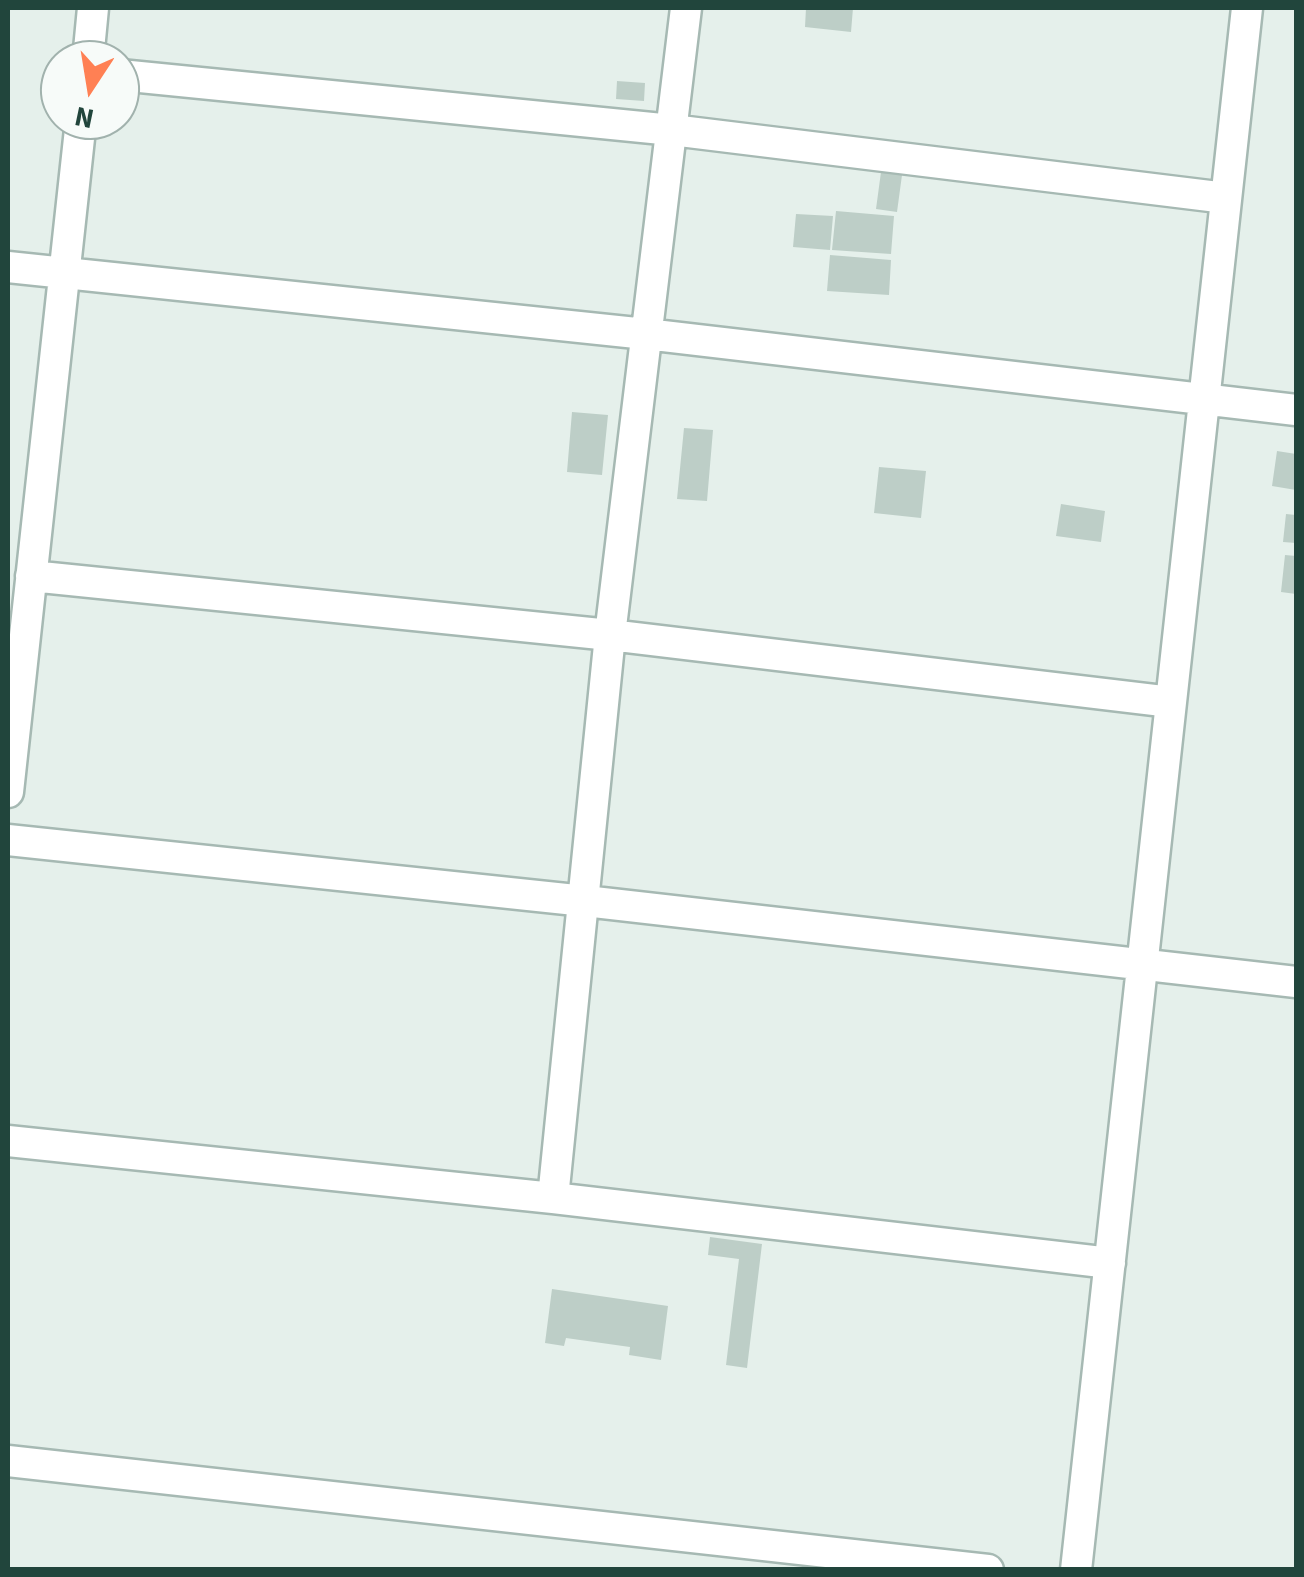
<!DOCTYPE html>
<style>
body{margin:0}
#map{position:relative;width:1304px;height:1577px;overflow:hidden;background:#e5f0eb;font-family:"Source Sans 3",sans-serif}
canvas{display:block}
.frame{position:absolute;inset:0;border:10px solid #21453c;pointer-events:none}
.north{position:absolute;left:40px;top:40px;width:100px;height:100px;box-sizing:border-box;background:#f7fbf9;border:2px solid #a1b2ad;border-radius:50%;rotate:192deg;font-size:28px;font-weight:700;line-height:40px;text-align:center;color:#21453c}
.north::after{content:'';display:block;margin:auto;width:35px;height:45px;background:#ff8054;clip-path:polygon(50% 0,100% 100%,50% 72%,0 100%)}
</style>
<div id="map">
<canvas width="1304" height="1577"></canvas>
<div class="frame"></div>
<div class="north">N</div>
</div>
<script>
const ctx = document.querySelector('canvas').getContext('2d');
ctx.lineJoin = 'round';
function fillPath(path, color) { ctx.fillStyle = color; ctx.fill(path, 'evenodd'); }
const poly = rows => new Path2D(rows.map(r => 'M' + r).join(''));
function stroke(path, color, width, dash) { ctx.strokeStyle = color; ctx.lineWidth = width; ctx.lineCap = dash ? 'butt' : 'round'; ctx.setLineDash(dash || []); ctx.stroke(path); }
fillPath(poly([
 [806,8,853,8,851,32,805,27],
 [617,81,645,83,644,101,616,99],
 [881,172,902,175,897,212,876,209],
 [836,211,894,216,891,254,832,250],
 [796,214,833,216,830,250,793,247],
 [830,255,891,260,889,295,827,291],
 [572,412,608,415,602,475,567,472],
 [684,428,713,430,707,501,677,499],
 [1277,451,1296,454,1296,490,1272,486],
 [879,467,926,471,921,518,874,513],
 [1061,504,1105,511,1101,542,1056,536],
 [1286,514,1296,515,1296,543,1283,542],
 [1285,555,1296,556,1296,594,1281,592],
 [710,1237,762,1244,747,1368,726,1365,739,1259,708,1255],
 [552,1289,668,1306,661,1360,629,1355,630,1347,566,1338,564,1346,545,1343]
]), '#bdcec7');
const street = poly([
 [88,60,93,8],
 [120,75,672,130,1226,198],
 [8,267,646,334,1296,410],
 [31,576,610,635,1171,702],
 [8,792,81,120],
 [8,840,585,901,1296,982],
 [8,1141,553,1198,1110,1263],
 [553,1198,610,635,686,8],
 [8,1461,988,1570],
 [1076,1570,1247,8]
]);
stroke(street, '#a6b9b3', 35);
stroke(street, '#fff', 30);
</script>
